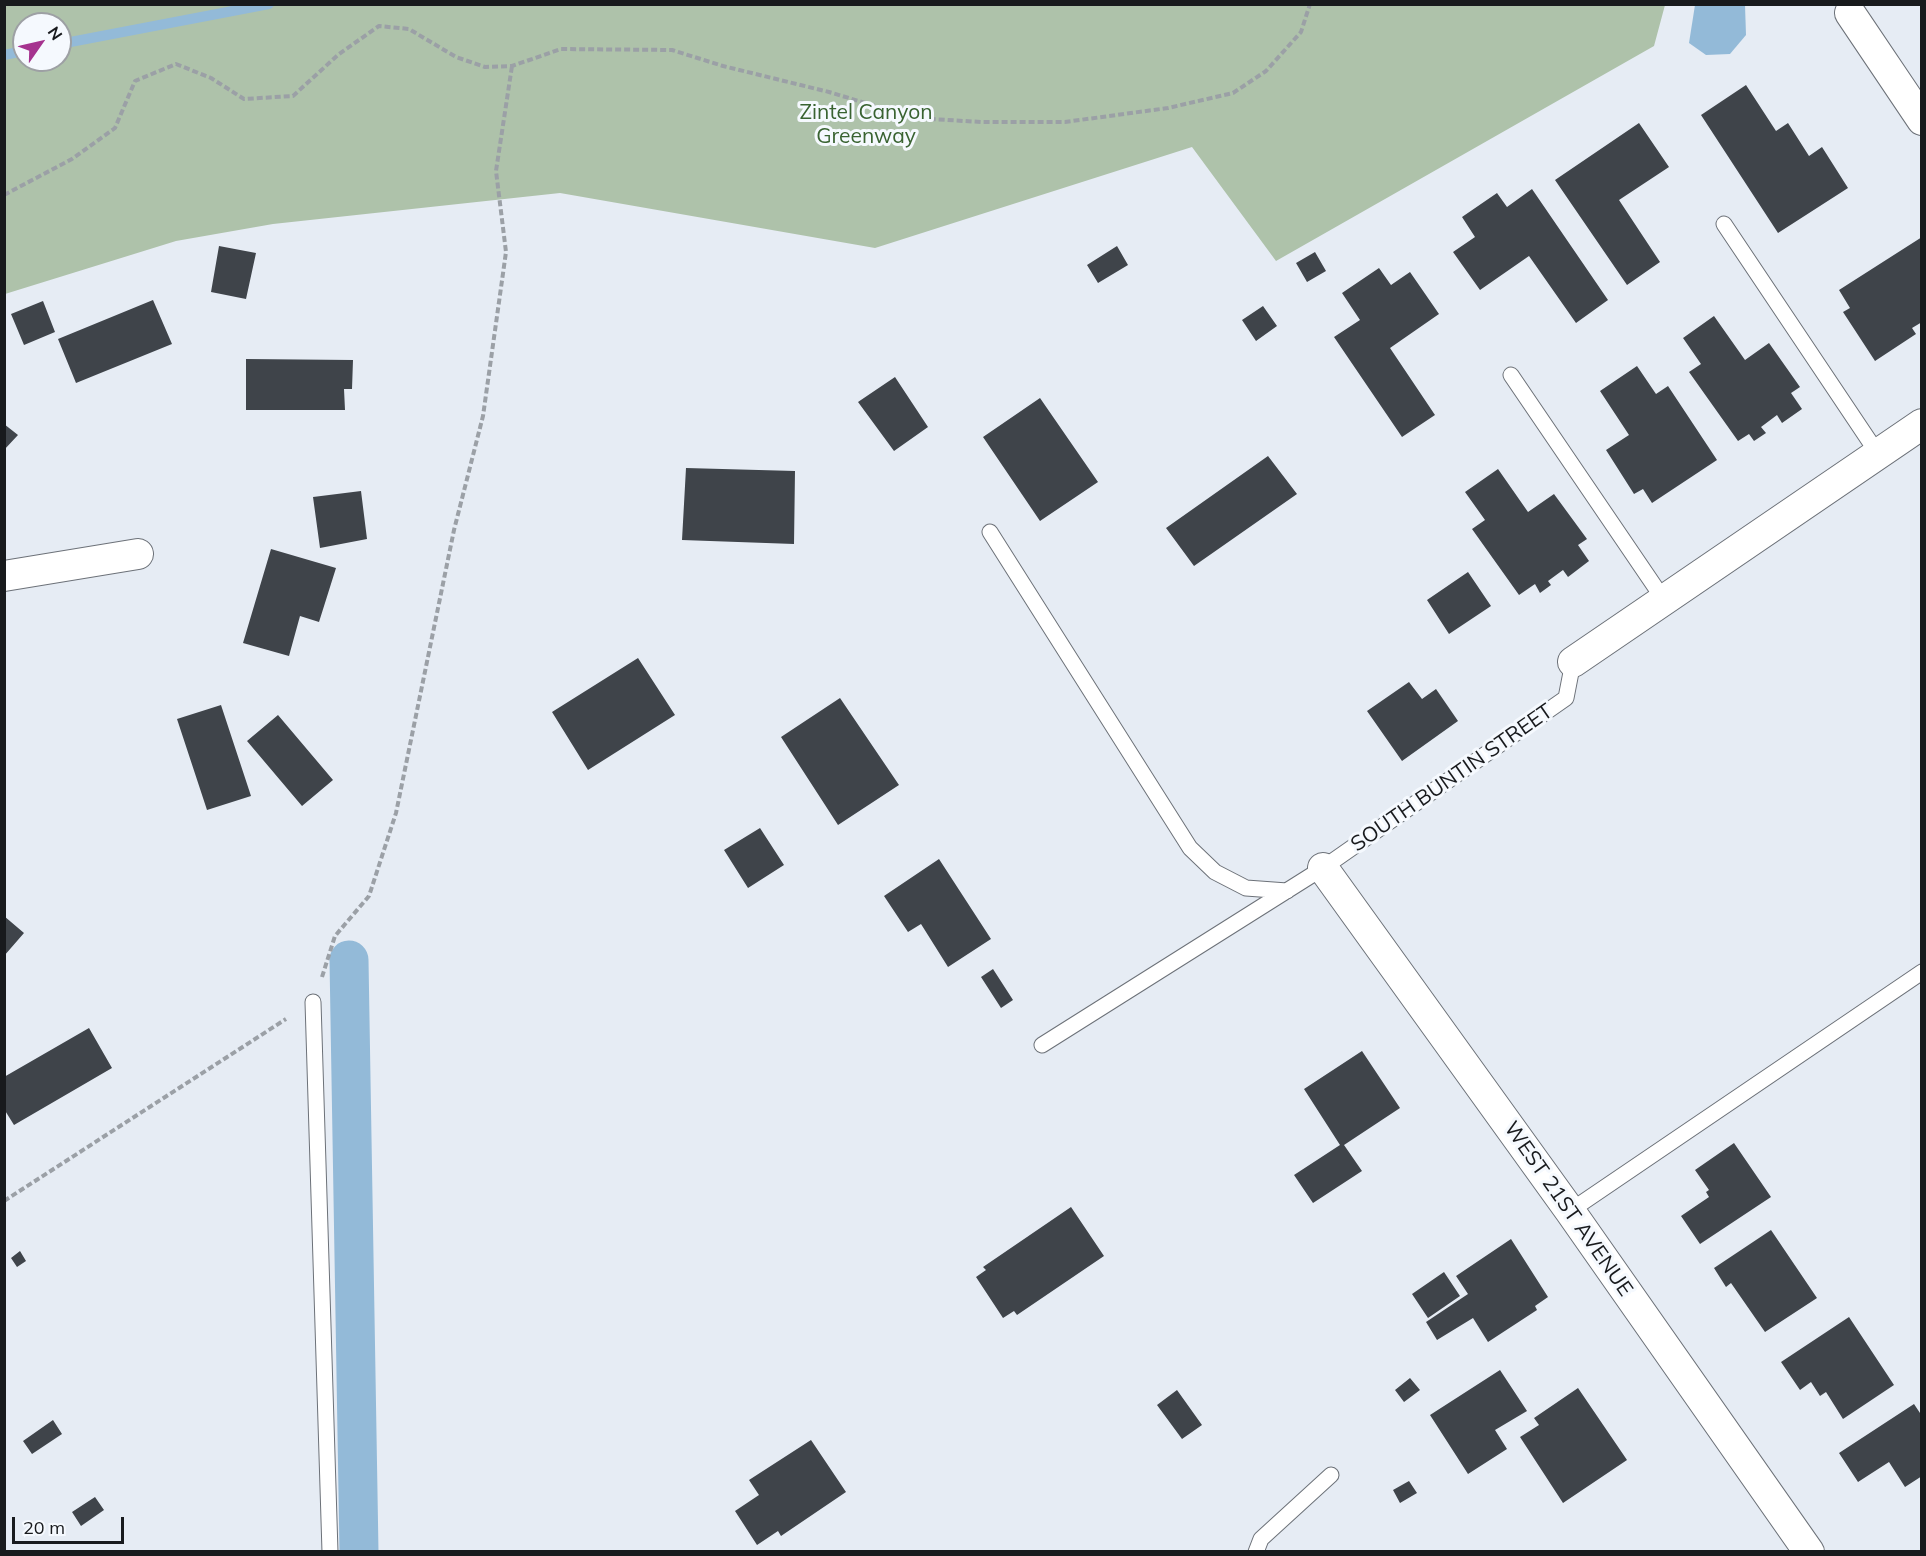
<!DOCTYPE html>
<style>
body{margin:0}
#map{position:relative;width:1926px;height:1556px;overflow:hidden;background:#e6ecf4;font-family:Mulish,sans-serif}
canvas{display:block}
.frame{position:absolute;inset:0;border:6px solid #181a1d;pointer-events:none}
.north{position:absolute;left:12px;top:12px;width:60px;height:60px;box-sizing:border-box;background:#f5f9fe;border:2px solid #9da0a4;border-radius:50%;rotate:56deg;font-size:16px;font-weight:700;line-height:24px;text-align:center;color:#181a1d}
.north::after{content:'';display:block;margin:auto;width:21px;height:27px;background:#a5338f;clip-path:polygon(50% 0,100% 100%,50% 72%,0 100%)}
.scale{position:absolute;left:12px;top:1517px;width:112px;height:27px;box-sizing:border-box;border:3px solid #181a1d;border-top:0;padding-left:8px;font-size:18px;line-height:21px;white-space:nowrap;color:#181a1d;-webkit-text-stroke:4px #f5f9fe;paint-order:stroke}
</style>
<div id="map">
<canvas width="1926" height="1556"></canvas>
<div class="frame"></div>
<div class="north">N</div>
<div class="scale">20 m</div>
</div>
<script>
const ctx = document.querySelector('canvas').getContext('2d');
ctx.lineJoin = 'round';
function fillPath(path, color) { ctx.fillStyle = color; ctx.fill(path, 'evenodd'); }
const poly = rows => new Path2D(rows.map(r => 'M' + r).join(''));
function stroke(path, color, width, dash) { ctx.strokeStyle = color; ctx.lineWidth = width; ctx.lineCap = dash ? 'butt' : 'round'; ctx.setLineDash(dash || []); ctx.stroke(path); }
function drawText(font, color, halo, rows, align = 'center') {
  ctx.font = font + ' Mulish,sans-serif'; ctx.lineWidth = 6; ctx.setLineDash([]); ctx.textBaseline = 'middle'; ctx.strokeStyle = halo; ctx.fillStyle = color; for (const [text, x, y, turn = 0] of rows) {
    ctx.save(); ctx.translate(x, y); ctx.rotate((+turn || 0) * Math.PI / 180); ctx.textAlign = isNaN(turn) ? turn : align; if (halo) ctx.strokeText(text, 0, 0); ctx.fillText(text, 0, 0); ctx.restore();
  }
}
fillPath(poly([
 [5,4,1665,4,1665,5,1654,46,1276,261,1192,147,875,248,560,193,273,224,176,241,5,294],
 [24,24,60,24,60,60,24,60]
]), '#aec2aa');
fillPath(poly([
 [1695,5,1745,5,1746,35,1730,54,1706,55,1689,43]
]), '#93bad8');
stroke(poly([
 [60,44,269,4],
 [4,55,24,51]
]), '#93bad8', 10);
stroke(poly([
 [349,960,359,1552]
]), '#93bad8', 39);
fillPath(poly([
 [1746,85,1776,131,1788,123,1809,156,1822,147,1848,188,1778,233,1701,115],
 [1639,123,1669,167,1619,200,1660,262,1627,285,1555,180],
 [1532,189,1608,300,1576,323,1529,256,1480,290,1453,252,1475,237,1462,217,1497,193,1507,207],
 [1922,237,1922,322,1912,328,1916,334,1875,361,1843,312,1850,308,1839,290],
 [219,246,256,253,246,299,211,292],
 [1117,246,1128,265,1098,283,1087,265],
 [1315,252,1326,271,1307,282,1296,263],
 [1379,268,1391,285,1410,272,1439,314,1390,348,1435,415,1402,437,1334,337,1360,320,1342,293],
 [153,300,172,344,76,383,58,339],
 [43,301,55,332,24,345,11,314],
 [1263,306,1277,326,1256,341,1242,320],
 [1714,316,1745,360,1769,343,1800,387,1791,393,1802,409,1782,423,1777,415,1761,427,1766,433,1754,441,1749,434,1738,441,1689,372,1701,364,1683,338],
 [246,359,353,360,352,389,344,389,345,410,246,410],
 [1637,366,1656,394,1668,386,1717,460,1652,503,1643,489,1634,494,1606,450,1629,435,1600,391],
 [895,377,928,427,894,451,858,402],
 [1040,398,1098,482,1040,521,983,437],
 [4,424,18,435,4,450],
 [1268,456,1297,494,1194,566,1166,528],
 [686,468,795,471,794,544,682,540],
 [1498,469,1528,512,1554,494,1587,539,1578,545,1589,561,1568,577,1563,570,1548,581,1551,585,1540,593,1535,584,1519,595,1472,529,1485,520,1465,492],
 [361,491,367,539,320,548,313,497],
 [271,549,336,568,319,622,300,616,289,656,243,643],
 [1468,572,1491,606,1449,634,1427,600],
 [638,658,675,715,588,770,552,712],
 [1409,682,1422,699,1436,689,1458,721,1402,761,1367,711],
 [840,698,899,785,838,825,781,737],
 [221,705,251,796,207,810,177,719],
 [278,715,333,780,302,806,247,741],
 [760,828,784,865,748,888,724,850],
 [939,859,991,939,948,967,921,924,908,932,884,896],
 [4,916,24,933,4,956],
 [993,969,1013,1000,1001,1008,981,977],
 [89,1028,112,1068,14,1125,4,1109,4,1077],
 [1362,1051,1400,1108,1344,1145,1362,1171,1313,1203,1294,1175,1340,1145,1304,1089],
 [1734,1143,1771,1197,1700,1244,1681,1216,1709,1197,1706,1192,1709,1190,1695,1170],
 [1071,1207,1104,1256,1017,1315,1014,1311,1003,1318,976,1277,986,1270,983,1267],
 [1771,1230,1817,1298,1765,1332,1731,1283,1726,1287,1714,1268],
 [1511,1239,1548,1297,1535,1306,1537,1310,1488,1342,1473,1318,1437,1340,1426,1322,1468,1294,1456,1276],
 [20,1251,26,1261,17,1267,11,1258],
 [1444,1272,1460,1296,1428,1318,1412,1294],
 [1849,1317,1894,1385,1843,1419,1826,1392,1820,1396,1811,1382,1800,1390,1781,1362],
 [1500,1370,1527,1411,1495,1430,1507,1449,1468,1474,1430,1415],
 [1410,1378,1420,1390,1404,1402,1395,1390],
 [1578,1388,1627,1460,1563,1503,1520,1437,1539,1425,1534,1418],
 [1177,1390,1202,1425,1182,1439,1157,1405],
 [1914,1404,1922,1416,1922,1476,1905,1487,1889,1462,1858,1482,1839,1453],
 [53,1420,62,1434,32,1454,23,1441],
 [811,1440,846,1492,781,1536,778,1531,757,1545,735,1511,759,1495,749,1480],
 [1409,1481,1417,1493,1400,1503,1393,1490],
 [95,1497,104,1510,81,1526,72,1512]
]), '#3f444a');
const service = poly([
 [1724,224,1878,454],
 [1511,375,1664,600],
 [990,532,1190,848,1215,872,1246,888,1287,891],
 [313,1002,330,1552],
 [1042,1045,1323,868,1566,698,1573,662],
 [1570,1211,1922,972],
 [1256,1552,1261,1539,1331,1475]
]);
const minor = poly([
 [1850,13,1922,120],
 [4,576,138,554],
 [1573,662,1922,424],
 [1323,868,1570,1211,1809,1552]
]);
stroke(service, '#6c7178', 17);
stroke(minor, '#6c7178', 32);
stroke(poly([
 [4,195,72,159,115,128,135,81,176,64,211,78,244,99,293,96,339,54,379,26,409,29,456,57,485,67,512,66,561,49,672,50,723,66,829,92,915,118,981,122,1065,122,1168,108,1233,93,1266,71,1301,32,1310,4],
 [322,977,335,936,369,896,396,813,454,530,483,416,506,252,496,171,512,66],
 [4,1201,286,1019]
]), '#9ba0a6', 4, [6, 3]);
stroke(service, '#fff', 15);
stroke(minor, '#fff', 30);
drawText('21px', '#396331', '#f5f9fe', [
 ["Zintel Canyon",866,113],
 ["Greenway",866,137]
]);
drawText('21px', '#181a1d', '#f5f9fe', [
 ["SOUTH BUNTIN STREET",1452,778,-35],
 ["WEST 21ST AVENUE",1568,1209,55]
]);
</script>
